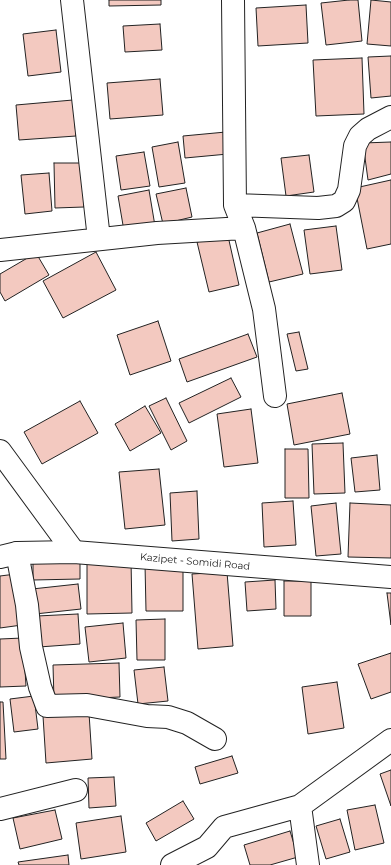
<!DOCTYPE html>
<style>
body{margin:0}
canvas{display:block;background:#fff}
</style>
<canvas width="391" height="865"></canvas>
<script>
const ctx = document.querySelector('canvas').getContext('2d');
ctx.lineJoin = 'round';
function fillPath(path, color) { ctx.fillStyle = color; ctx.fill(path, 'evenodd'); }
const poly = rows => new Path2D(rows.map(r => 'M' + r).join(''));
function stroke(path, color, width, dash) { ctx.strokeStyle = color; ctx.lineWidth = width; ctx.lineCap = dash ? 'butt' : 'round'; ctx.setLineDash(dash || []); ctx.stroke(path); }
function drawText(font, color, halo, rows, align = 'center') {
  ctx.font = font + ' Montserrat,sans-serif'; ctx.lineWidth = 3; ctx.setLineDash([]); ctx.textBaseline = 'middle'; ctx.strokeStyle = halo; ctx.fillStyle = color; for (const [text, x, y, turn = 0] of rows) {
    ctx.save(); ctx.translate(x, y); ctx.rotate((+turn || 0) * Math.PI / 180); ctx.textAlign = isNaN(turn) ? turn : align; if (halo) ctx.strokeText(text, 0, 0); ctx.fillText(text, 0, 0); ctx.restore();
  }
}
const building = poly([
 [109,0,161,0,161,5,109,6,109,0],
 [349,0,358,0,362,41,326,45,321,3,349,0],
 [371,0,391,2,391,46,367,44,371,0],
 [306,5,308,43,258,46,256,8,306,5],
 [160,24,162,50,125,52,123,26,160,24],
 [56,30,61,72,28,76,23,34,56,30],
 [391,56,391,96,371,98,368,57,391,56],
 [362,58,364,114,316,116,313,60,362,58],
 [160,79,163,115,110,119,107,83,160,79],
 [73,100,76,136,19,140,16,105,73,100],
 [226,132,228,154,185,158,183,136,226,132],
 [178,142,185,183,159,187,152,147,178,142],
 [391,142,391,174,368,180,363,143,391,142],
 [144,152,150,186,121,190,116,156,144,152],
 [309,155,314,192,286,196,281,158,309,155],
 [54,163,83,163,84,207,55,208,54,163],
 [49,173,52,211,25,214,21,175,49,173],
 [391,180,391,244,367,249,355,188,391,180],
 [186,188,192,217,163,224,156,194,186,188],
 [149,190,155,226,124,231,118,196,149,190],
 [290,224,303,274,269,282,257,233,290,224],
 [336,226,342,270,310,274,304,230,336,226],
 [228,236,239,285,209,292,197,242,228,236],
 [96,252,116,290,63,318,43,281,96,252],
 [36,253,49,275,5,301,0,292,0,274,36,253],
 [158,321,171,361,130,375,117,335,158,321],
 [299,332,308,369,296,371,287,334,299,332],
 [248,334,257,357,187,382,179,359,248,334],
 [231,378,241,397,189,423,179,403,231,378],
 [342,393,350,434,294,445,287,404,342,393],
 [166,398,187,441,171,450,149,406,166,398],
 [80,401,98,433,42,464,24,432,80,401],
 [145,406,161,433,130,451,115,424,145,406],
 [251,409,258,463,224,467,217,414,251,409],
 [343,443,345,493,314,494,312,444,343,443],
 [285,449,308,449,309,498,285,498,285,449],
 [377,455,380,490,355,492,351,458,377,455],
 [159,469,165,525,125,529,119,472,159,469],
 [197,491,199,539,172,541,170,493,197,491],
 [293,501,296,545,264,547,262,503,293,501],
 [336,503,341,554,316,556,311,506,336,503],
 [350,503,391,505,391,558,348,557,350,503],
 [80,556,80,579,33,580,33,557,80,556],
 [131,559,132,613,87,614,87,560,131,559],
 [145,564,183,564,183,611,146,611,145,564],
 [227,572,233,646,198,649,192,574,227,572],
 [16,574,22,625,0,628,0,576,16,574],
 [275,580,276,609,247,611,245,582,275,580],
 [284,581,311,581,311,616,284,616,284,581],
 [78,584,81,609,35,614,32,589,78,584],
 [387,593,391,593,391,625,387,593],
 [78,614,80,644,39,647,37,616,78,614],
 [165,619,165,660,137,660,136,620,165,619],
 [123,623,126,658,89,662,85,627,123,623],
 [23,638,26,686,0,687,0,639,23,638],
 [391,653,391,692,371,699,358,664,391,653],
 [119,663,120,697,54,700,53,665,119,663],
 [164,667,168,701,138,704,134,670,164,667],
 [337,682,344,728,308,734,302,687,337,682],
 [34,696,38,729,14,732,10,699,34,696],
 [0,702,3,702,6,759,0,759,0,702],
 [89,713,92,759,46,763,43,716,89,713],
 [232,756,238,773,200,784,195,767,232,756],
 [391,770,391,806,380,774,391,770],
 [114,777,116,806,89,808,88,778,114,777],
 [183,801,194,819,156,841,146,823,183,801],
 [375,805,384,843,355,850,347,810,375,805],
 [55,810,62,839,20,849,13,818,55,810],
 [121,816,126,852,81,859,76,823,121,816],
 [340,819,350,852,326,859,316,826,340,819],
 [290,831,298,857,270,865,250,865,244,845,290,831],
 [68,855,69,865,19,865,18,862,68,855]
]);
fillPath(building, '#f3c9c0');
stroke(building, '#222', 1);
const street = poly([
 [72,0,99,239],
 [233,0,235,205],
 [244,228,264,309,275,396],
 [0,250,157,233,244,228,235,205,318,208,336,206,344,201,349,190,355,146,360,136,368,129,391,117],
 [0,451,74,552],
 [17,553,27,605,31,647,40,687,47,706,87,705,147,716,168,717,187,723,215,739],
 [300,806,308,865],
 [0,809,76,790],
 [172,865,207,847,224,827,300,806,391,740]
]);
const secondary = poly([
 [0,557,17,553,74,552,391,577]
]);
stroke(street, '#222', 24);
stroke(secondary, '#222', 24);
stroke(street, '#fff', 22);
stroke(secondary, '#fff', 22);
drawText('10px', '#222', '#fff', [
 ["Kazipet - Somidi Road",195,562,5]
]);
</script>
